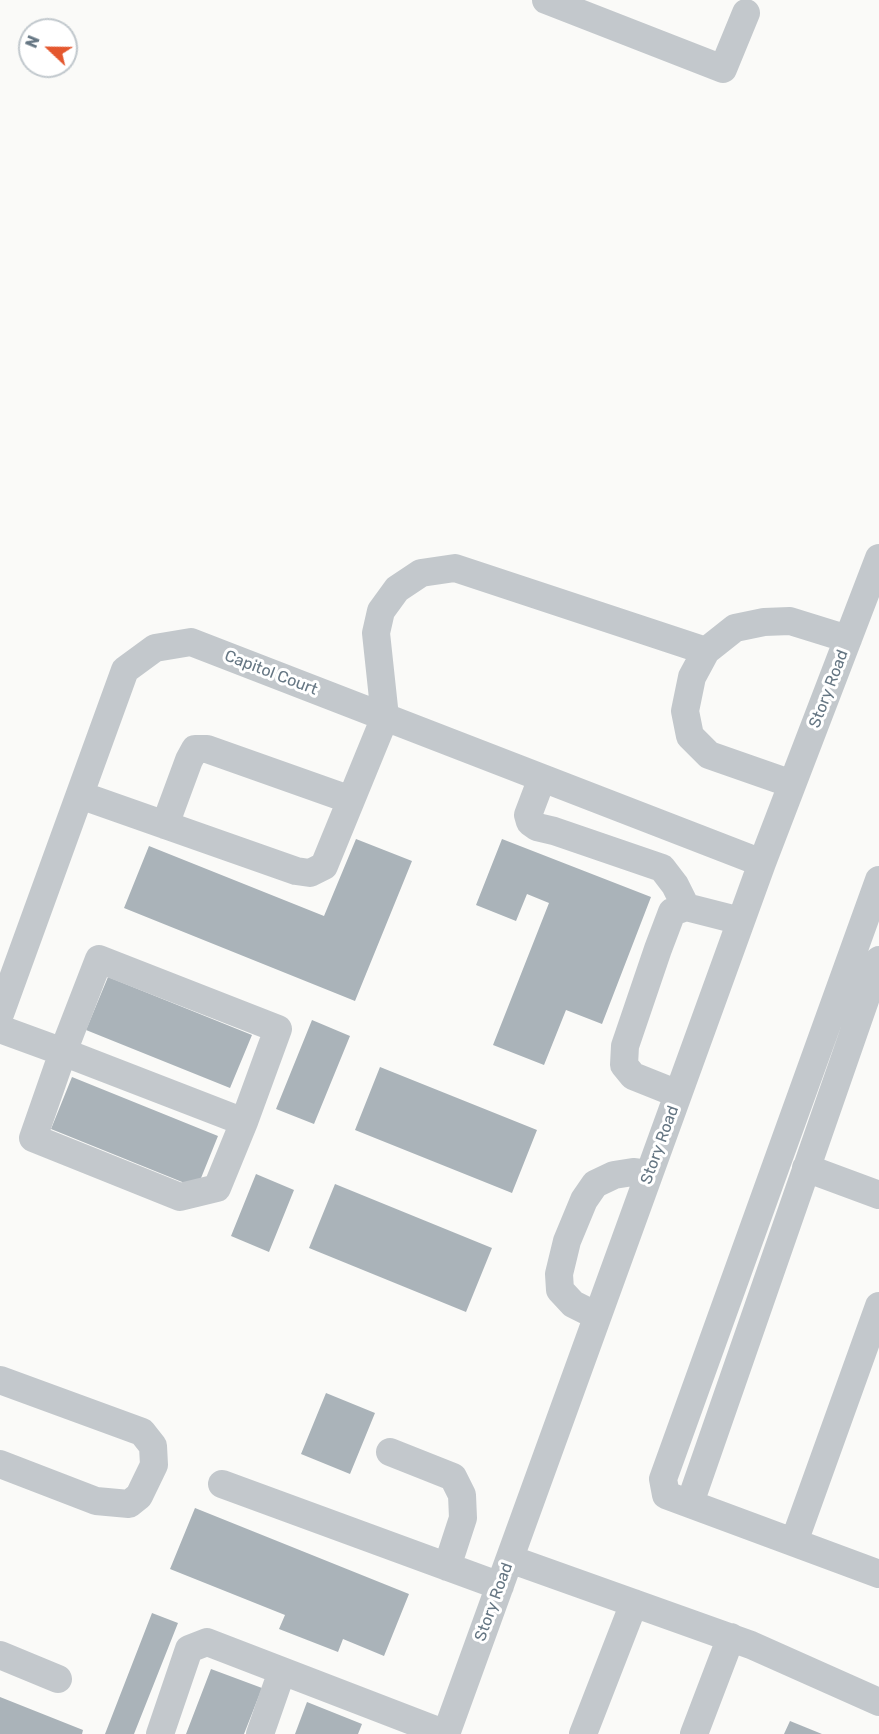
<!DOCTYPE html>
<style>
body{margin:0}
#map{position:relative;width:879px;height:1734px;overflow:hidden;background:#fafaf8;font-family:Rubik,sans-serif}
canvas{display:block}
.north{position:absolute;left:18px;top:18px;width:60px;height:60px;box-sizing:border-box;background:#fff;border:2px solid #c1c8cd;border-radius:50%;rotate:292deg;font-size:16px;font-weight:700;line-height:24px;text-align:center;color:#657683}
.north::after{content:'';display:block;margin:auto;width:21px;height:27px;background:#e4572e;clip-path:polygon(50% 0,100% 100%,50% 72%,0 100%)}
</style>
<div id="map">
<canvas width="879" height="1734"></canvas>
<div class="north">N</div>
</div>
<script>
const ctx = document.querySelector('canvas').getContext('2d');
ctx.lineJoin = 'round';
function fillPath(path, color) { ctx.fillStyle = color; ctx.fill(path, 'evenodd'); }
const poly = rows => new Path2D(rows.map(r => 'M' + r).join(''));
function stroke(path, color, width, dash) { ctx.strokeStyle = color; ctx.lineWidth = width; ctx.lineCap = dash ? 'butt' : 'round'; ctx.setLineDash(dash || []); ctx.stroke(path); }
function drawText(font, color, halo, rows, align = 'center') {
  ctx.font = font + ' Rubik,sans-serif'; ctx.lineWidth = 6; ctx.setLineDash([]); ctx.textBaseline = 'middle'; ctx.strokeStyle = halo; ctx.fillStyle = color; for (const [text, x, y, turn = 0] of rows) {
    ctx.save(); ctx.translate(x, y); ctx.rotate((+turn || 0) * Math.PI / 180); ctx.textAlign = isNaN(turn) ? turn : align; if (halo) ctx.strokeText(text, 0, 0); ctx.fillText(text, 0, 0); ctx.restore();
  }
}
fillPath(poly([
 [356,839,412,861,355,1001,124,908,149,846,324,916],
 [502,839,651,897,602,1024,566,1010,544,1065,493,1045,549,903,527,894,516,921,476,905],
 [108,977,252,1035,230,1088,86,1030],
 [312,1020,350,1036,314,1124,276,1109],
 [380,1067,537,1130,512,1193,355,1130],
 [72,1077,218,1136,197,1188,51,1129],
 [256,1174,294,1190,269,1252,231,1236],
 [335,1184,492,1248,466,1312,309,1248],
 [326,1393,375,1413,350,1474,301,1454],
 [195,1508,409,1594,384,1656,343,1639,338,1652,279,1629,285,1615,170,1569],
 [152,1613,178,1623,134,1734,105,1734],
 [211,1669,262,1688,244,1734,186,1734],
 [0,1697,83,1730,82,1734,0,1734],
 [307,1702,362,1724,358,1734,295,1734],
 [790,1721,822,1734,784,1734]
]), '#aab3b9');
stroke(poly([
 [546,0,723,69,746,13],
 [542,778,528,815,530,822,537,827,554,831,662,868,675,885,686,907],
 [792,784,709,755,690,736,685,711,692,677,706,651,735,628,764,622,790,621,848,639],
 [80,795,296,871,310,873,324,866,385,717,376,633,381,611,397,589,421,573,455,568,706,651],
 [165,825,189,760,195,749,207,749,351,800],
 [879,880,663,1479,666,1495,879,1574],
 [0,1014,125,670,155,648,191,642,762,863],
 [0,1029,63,1052,244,1122,278,1029,99,959,63,1052,33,1138,180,1197,217,1188,244,1122],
 [678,1094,633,1076,624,1065,625,1046,658,949,672,912,686,907,741,921],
 [806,1168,879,1195],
 [597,1316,573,1304,560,1290,559,1274,567,1241,584,1200,595,1184,614,1175,633,1172,649,1174],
 [0,1380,142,1432,153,1446,154,1465,139,1496,129,1504,96,1501,0,1464],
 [390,1452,453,1477,462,1495,463,1518,447,1567],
 [222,1484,500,1586],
 [690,1503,879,960],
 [794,1542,879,1306],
 [510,1559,751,1645,879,1702],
 [0,1655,58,1679],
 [160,1734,189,1649,207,1642,446,1734],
 [260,1734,282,1671],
 [446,1734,762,863,879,558],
 [583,1734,634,1603],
 [694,1734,731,1637]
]), '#c3c8cc', 28);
drawText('16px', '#657683', '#fff', [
 ["Capitol Court",271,673,21],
 ["Story Road",829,689,-69],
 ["Story Road",660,1145,-70],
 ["Story Road",494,1602,-70]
]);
</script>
